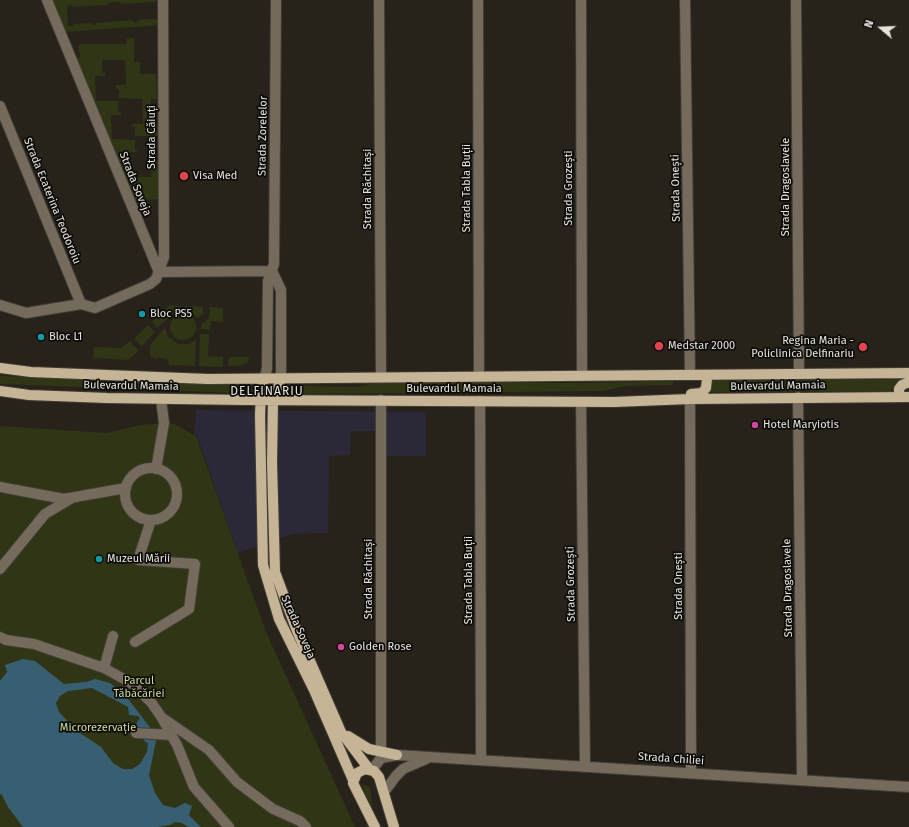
<!DOCTYPE html>
<meta charset="utf-8">
<style>
body{margin:0}
#map{position:relative;width:909px;height:827px;overflow:hidden;background:#27231b;font-family:"Fira Sans",sans-serif}
canvas{display:block}
.north{position:absolute;left:861px;top:8px;width:40px;height:40px;-webkit-text-stroke:3px #0e0c09;paint-order:stroke;rotate:289deg;font-size:11px;font-weight:700;line-height:16px;text-align:center;color:#e6e3de}
.north::after{content:'';display:block;margin:auto;width:14px;height:18px;background:#e6e3de;clip-path:polygon(50% 0,100% 100%,50% 72%,0 100%)}
</style>
<div id="map">
<canvas width="909" height="827"></canvas>
<div class="north">N</div>
</div>
<script>
const ctx = document.querySelector('canvas').getContext('2d');
ctx.lineJoin = 'round';
function fillPath(path, color) { ctx.fillStyle = color; ctx.fill(path, 'evenodd'); }
const poly = rows => new Path2D(rows.map(r => 'M' + r).join(''));
function stroke(path, color, width, dash) { ctx.strokeStyle = color; ctx.lineWidth = width; ctx.lineCap = dash ? 'butt' : 'round'; ctx.setLineDash(dash || []); ctx.stroke(path); }
function drawText(font, color, halo, rows, align = 'center') {
  ctx.font = font + ' "Fira Sans",sans-serif'; ctx.lineWidth = 3.5; ctx.setLineDash([]); ctx.textBaseline = 'middle'; ctx.strokeStyle = halo; ctx.fillStyle = color; for (const [text, x, y, turn = 0] of rows) {
    ctx.save(); ctx.translate(x, y); ctx.rotate((+turn || 0) * Math.PI / 180); ctx.textAlign = isNaN(turn) ? turn : align; if (halo) ctx.strokeText(text, 0, 0); ctx.fillText(text, 0, 0); ctx.restore();
  }
}
fillPath(poly([
 [196,410,426,412,426,456,377,456,377,431,351,431,350,455,329,456,328,533,293,534,238,553,197,436,194,434]
]), '#2b2838');
fillPath(poly([
 [50,0,156,0,156,2,120,4,119,2,114,2,108,3,108,5,73,7,72,5,67,6,68,26,73,26,74,24,92,23,92,25,96,25,96,23,121,21,133,20,134,23,138,22,138,20,156,19,157,21,163,21,162,25,64,32],
 [127,38,134,38,134,62,140,62,140,74,156,74,157,99,151,99,151,124,158,124,158,136,135,136,135,127,132,127,132,124,143,124,142,99,119,98,119,89,116,89,116,85,126,85,125,60,102,60,102,73,105,73,105,76,95,76,96,101,119,101,118,112,121,112,121,115,111,115,112,139,135,140,135,149,137,150,137,152,127,152,129,177,151,177,152,165,149,164,149,161,159,161,159,199,134,201,74,59,81,57,78,48,80,44,126,44],
 [170,305,180,306,180,311,173,314,157,328,152,322],
 [185,306,203,307,203,314,197,318,193,313,184,311],
 [210,307,223,308,223,322,211,321,210,330,201,329,201,325,209,318],
 '170 327a13 13 0 1 1 26 0a13 13 0 1 1-26 0Z',
 [148,325,155,332,142,346,134,339],
 [165,328,168,337,178,344,190,344,196,339,195,366,169,365,168,360,159,357,156,359,150,356,150,346,159,334],
 [200,334,209,334,208,356,223,357,223,367,199,366],
 [130,341,139,351,128,360,93,358,94,347,121,348],
 [229,357,250,357,247,363,239,366,228,366],
 [0,376,239,384,239,393,0,384],
 [899,379,891,391,708,392,712,381],
 [383,381,582,383,673,381,673,385,626,386,603,391,302,394,303,386,357,387],
 [164,423,174,424,196,436,266,632,355,827,0,827,0,426,107,433,140,425],
 [364,784,370,788,373,809,363,789]
]), '#303515');
fillPath(poly([
 [23,659,35,661,64,684,86,682,95,679,110,683,125,695,152,730,156,741,149,775,155,793,163,805,175,808,185,803,192,806,189,815,201,827,188,827,182,823,175,822,170,825,157,827,23,827,8,807,2,795,0,794,0,681,7,672,5,665],
 [92,688,128,707,129,715,138,716,140,718,136,724,145,742,148,743,147,752,140,764,132,769,123,769,113,763,101,747,77,731,59,712,56,703,60,696,68,691]
]), '#385e72');
const minor = poly([
 [47,0,159,272,272,271],
 [379,0,381,377],
 [478,0,479,376],
 [581,0,582,376],
 [685,0,690,375],
 [796,0,799,374],
 [0,106,81,304],
 [272,271,281,290,281,379],
 [0,305,26,313,81,304,95,308,150,284,156,279,164,257,163,0],
 [264,379,267,369,268,281,274,264,276,0],
 [798,397,802,780],
 [690,399,691,772],
 [381,400,381,758],
 [480,401,481,759],
 [581,402,585,765],
 '125 494a26 26 0 1 1 52 0a26 26 0 1 1-52 0Z',
 [156,469,164,423,161,399],
 [0,487,64,499,126,488],
 [0,569,45,514,72,498],
 [113,636,104,668,131,683,151,702,162,718,177,745,194,787,229,827],
 [0,637,6,640,34,644,104,668],
 [135,642,189,609,195,564,138,560,151,520],
 [164,719,209,750,237,782,273,809,300,821,306,827],
 [136,733,171,735],
 [372,770,381,758,397,755,909,787],
 [384,792,396,776,403,769,426,759]
]);
const major = poly([
 [0,368,31,372,208,379,909,373],
 [264,379,261,390,260,416,263,565,279,619,314,690,353,780],
 [281,379,273,400,272,463,275,572,297,631,341,732,369,769],
 [0,391,29,395,107,398,244,400,614,402,690,399,909,397],
 [691,394,702,393,706,388,707,379,705,375],
 [899,397,899,389,902,385,909,382],
 [348,736,369,749,397,755],
 [375,827,353,783,357,773,365,769,374,771,379,777,394,827]
]);
stroke(minor, '#423e36', 12);
stroke(major, '#423e36', 12);
stroke(minor, '#746b5d', 10);
stroke(major, '#c6b496', 10);
for (const [x, y, r, color] of [
 [184,176,5,"#e0444e"],
 [142,314,4,"#0f9aa8"],
 [41,337,4,"#0f9aa8"],
 [659,346,5,"#e0444e"],
 [863,347,5,"#e0444e"],
 [755,425,4,"#d1479c"],
 [99,559,4,"#0f9aa8"],
 [341,647,4,"#d1479c"]
]) { const dot = new Path2D(); dot.arc(x, y, r, 0, 2 * Math.PI); ctx.fillStyle = color; ctx.fill(dot); stroke(dot, '#0e0c09', 1.5); }
drawText('11px', '#e6e3de', '#0e0c09', [
 ["Strada Zorelelor",263,136,-89],
 ["Strada Căiuți",152,137,-90],
 ["Strada Soveja",135,184,68],
 ["Strada Dragoslavele",786,187,-90],
 ["Strada Tabla Buții",467,188,-90],
 ["Strada Grozești",569,188,-90],
 ["Strada Onești",676,188,-91],
 ["Strada Răchitași",368,189,-90],
 ["Strada Ecaterina Teodoroiu",52,201,68],
 ["Bulevardul Mamaia",131,386,1],
 ["Bulevardul Mamaia",778,386,-1],
 ["Bulevardul Mamaia",454,389],
 ["Strada Răchitași",369,579,-90],
 ["Strada Tabla Buții",469,580,-90],
 ["Strada Grozești",571,584,-91],
 ["Strada Onești",679,586,-90],
 ["Strada Dragoslavele",788,588,-91],
 ["Strada Soveja",298,627,66],
 ["Strada Chiliei",671,759,4]
]);
drawText('11px', '#e6e3de', '#0e0c09', [
 ["Visa Med",193,176],
 ["Bloc PS5",150,314],
 ["Bloc L1",49,337],
 ["Regina Maria -",854,341,"right"],
 ["Policlinica Delfinariu",854,354,"right"],
 ["Medstar 2000",668,346],
 ["Hotel Maryiotis",763,425],
 ["Muzeul Mării",107,559],
 ["Golden Rose",349,647]
], 'left');
drawText('11px', '#ced99a', '#0e0c09', [
 ["Parcul",139,681],
 ["Tăbăcăriei",139,694],
 ["Microrezervație",98,728]
]);
ctx.letterSpacing = '1px';
drawText('12px', '#e6e3de', '#0e0c09', [
 ["DELFINARIU",267,392]
]);
ctx.letterSpacing = '0px';
</script>
